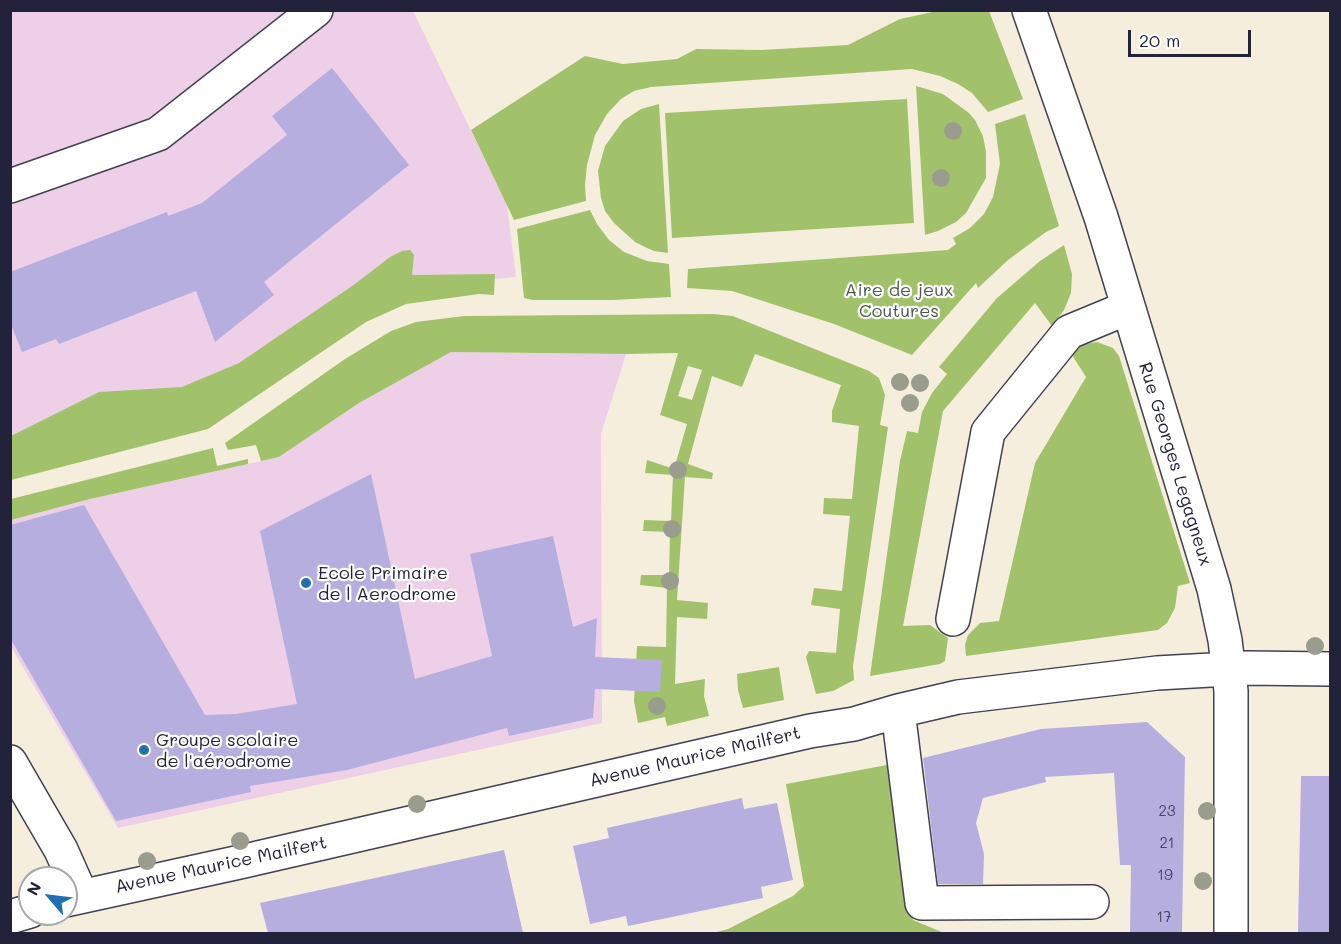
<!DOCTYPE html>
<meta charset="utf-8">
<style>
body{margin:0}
#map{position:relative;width:1341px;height:944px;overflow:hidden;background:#f6eedc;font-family:Mali,sans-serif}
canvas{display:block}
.frame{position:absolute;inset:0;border:12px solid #22223b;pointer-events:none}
.north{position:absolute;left:18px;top:866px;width:60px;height:60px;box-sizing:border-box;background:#fff;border:2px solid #a7a7b1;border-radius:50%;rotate:298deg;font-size:16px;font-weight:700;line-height:24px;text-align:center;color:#22223b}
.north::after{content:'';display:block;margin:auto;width:21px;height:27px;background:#1f6fb2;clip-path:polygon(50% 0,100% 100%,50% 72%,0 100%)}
.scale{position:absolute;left:1128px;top:30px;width:123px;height:27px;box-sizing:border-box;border:3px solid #22223b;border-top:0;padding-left:8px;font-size:18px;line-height:21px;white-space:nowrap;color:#22223b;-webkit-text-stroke:4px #fff;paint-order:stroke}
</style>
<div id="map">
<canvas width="1341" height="944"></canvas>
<div class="frame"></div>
<div class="north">N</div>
<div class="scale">20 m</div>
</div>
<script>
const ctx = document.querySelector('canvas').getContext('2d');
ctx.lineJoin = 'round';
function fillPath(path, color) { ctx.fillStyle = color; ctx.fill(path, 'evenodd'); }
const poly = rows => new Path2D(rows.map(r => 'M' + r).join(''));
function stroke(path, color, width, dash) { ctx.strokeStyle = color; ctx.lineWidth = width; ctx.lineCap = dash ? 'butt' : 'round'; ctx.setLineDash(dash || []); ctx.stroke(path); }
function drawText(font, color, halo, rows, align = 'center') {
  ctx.font = font + ' Mali,sans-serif'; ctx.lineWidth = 4.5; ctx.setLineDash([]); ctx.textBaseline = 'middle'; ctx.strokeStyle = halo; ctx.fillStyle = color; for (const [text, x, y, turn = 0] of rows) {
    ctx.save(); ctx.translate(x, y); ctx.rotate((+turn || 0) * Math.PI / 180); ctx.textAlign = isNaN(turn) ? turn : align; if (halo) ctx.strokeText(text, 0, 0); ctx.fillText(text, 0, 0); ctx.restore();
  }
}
fillPath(poly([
 [11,11,413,11,507,205,516,277,361,293,192,408,11,455],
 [451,352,626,354,601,434,602,723,118,828,11,647,10,520,90,499,279,457,359,403]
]), '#edd0e8');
fillPath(poly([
 [937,11,989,11,1023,99,988,112,972,93,958,84,940,76,912,69,651,87,634,91,621,99,607,114,595,135,587,165,585,185,586,201,514,220,471,130,585,56,623,64,677,59,696,49,762,50,848,45,900,19],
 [916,86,943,94,969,113,975,120,983,136,986,152,986,178,966,213,956,222,938,231,925,235],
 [907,99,914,223,672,238,665,113],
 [659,104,668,253,654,251,647,248,635,242,614,223,605,211,601,198,598,171,605,146,623,121,641,109],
 [1025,114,1059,226,1046,232,1008,260,978,288,976,283,912,355,834,324,732,291,687,288,688,269,948,250,956,244,953,238,970,228,984,214,993,197,1000,164,995,124],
 [590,210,597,224,609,240,624,252,647,261,669,264,671,297,613,300,533,300,524,298,517,229],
 [1064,245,1072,274,1071,293,1064,310,1052,326,1035,303,943,411,903,626,930,625,948,638,945,661,940,664,870,676,900,461,907,431,918,433,922,412,932,393,947,374,939,367,997,298,1040,261],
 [410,250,414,255,412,275,495,274,494,295,479,294,406,304,366,322,208,429,11,480,11,436,99,392,182,387,239,363,355,284,390,257,402,251],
 [712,314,733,316,869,371,879,378,885,395,880,425,888,427,853,666,854,680,833,691,816,694,806,657,809,651,836,653,840,609,811,605,814,588,842,591,850,516,823,514,824,498,852,499,859,426,832,422,832,411,841,385,755,354,742,387,712,376,688,464,713,473,712,479,685,477,677,600,708,603,707,619,677,617,675,684,705,679,704,696,709,716,667,726,665,717,638,723,634,701,637,646,666,647,667,588,640,585,641,575,669,575,670,532,643,531,644,520,671,521,673,475,645,473,647,460,674,469,687,424,660,415,678,353,626,354,451,352,359,403,279,457,261,461,256,445,228,450,225,443,345,359,391,331,416,322,464,316],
 [688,366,702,370,692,400,678,396],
 [1097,342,1113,348,1119,356,1190,583,1178,586,1175,608,1167,623,1158,630,966,656,965,645,968,635,980,623,999,621,1035,463,1086,377,1072,355,1077,348,1085,344],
 [213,448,217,466,248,459,248,464,90,499,11,520,11,499],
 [779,667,784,700,743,708,738,690,737,674],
 [892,764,913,920,944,933,709,934,728,929,793,896,804,886,786,784]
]), '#a1c26b');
fillPath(poly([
 [332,68,409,165,264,282,274,295,215,342,196,291,59,344,56,339,22,352,10,322,10,272,167,212,168,216,202,203,287,135,272,116],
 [371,474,415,679,492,656,470,554,553,536,573,627,597,618,595,657,662,660,660,692,595,689,593,718,509,736,507,728,347,770,250,786,251,792,116,821,10,638,10,525,84,505,205,715,236,714,297,704,260,531],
 [1147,722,1185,757,1182,933,1130,933,1131,865,1120,865,1114,773,1045,777,1046,782,983,798,976,823,984,854,983,884,938,884,923,758,1041,729],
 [1301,776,1330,776,1330,933,1298,933],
 [742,798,744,809,777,803,793,880,761,887,763,898,667,918,628,926,626,916,590,924,573,846,609,838,607,828],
 [504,850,523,933,268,933,260,903]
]), '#b7aee0');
const minor = poly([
 [1029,10,1101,217,1214,589,1225,640,1231,691,1231,934],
 [10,186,158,134,316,10],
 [953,619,988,432,1069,332,1127,308],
 [898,711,922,903,1092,902],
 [10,762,61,850,81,895],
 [66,900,240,862,810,731,854,724,898,711,958,697,1157,673,1247,668,1330,669],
 [10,917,30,911]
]);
stroke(minor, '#424153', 36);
stroke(minor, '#fff', 33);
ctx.fillStyle = '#9a9d8d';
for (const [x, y] of [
 [953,131],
 [941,178],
 [900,382],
 [920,383],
 [910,403],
 [678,470],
 [672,529],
 [670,581],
 [1315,646],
 [657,706],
 [417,804],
 [1207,811],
 [240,841],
 [147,861],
 [1203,881]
]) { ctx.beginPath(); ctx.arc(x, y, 9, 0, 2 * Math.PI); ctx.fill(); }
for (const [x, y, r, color] of [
 [306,583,6,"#1f6fb2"],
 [144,750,6,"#1f6fb2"]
]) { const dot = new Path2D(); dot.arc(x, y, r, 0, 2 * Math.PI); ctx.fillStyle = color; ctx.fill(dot); stroke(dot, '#fff', 2); }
drawText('15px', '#474564', null, [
 ["23",1167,811],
 ["21",1167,843],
 ["19",1165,875],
 ["17",1164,917]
]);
drawText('18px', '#4e5a4c', '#fff', [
 ["Aire de jeux",899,290],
 ["Coutures",899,311]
]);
drawText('18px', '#22223b', '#fff', [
 ["Rue Georges Legagneux",1175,464,73],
 ["Avenue Maurice Mailfert",695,757,-13],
 ["Avenue Maurice Mailfert",221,865,-12]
]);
drawText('18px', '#22223b', '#fff', [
 ["Ecole Primaire",318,573],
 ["de l Aerodrome",318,594],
 ["Groupe scolaire",156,740],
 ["de l'aérodrome",156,761]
], 'left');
</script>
